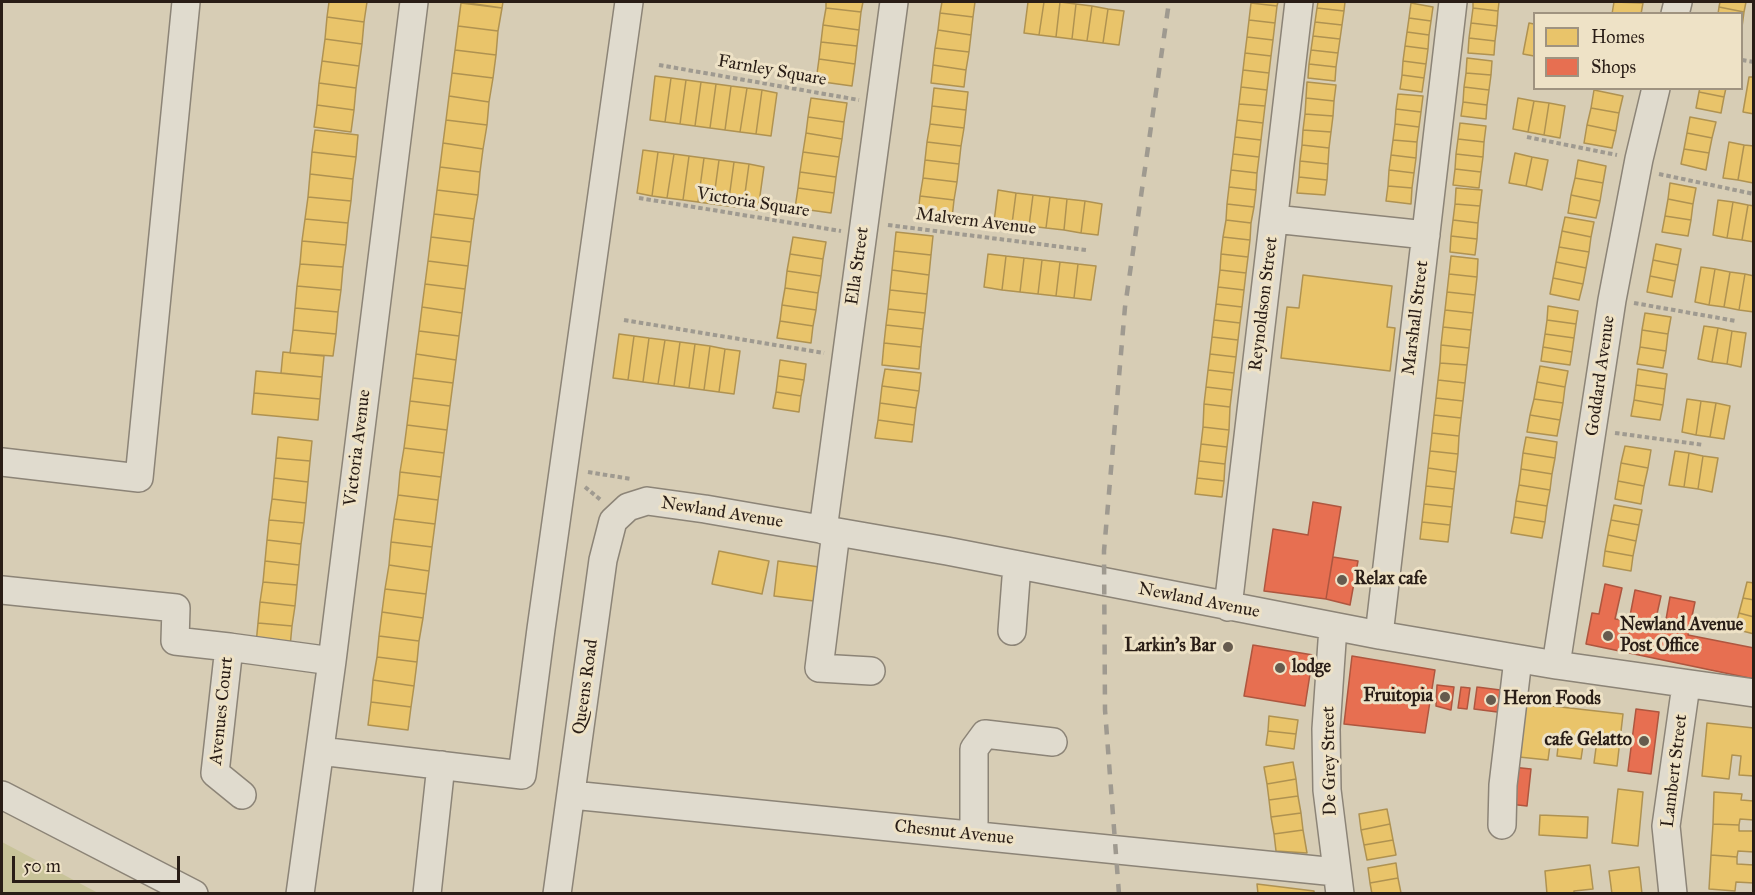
<!DOCTYPE html>
<style>
body{margin:0}
#map{position:relative;width:1755px;height:895px;overflow:hidden;background:#d7cdb5;font-family:"IM FELL Great Primer",serif}
canvas{display:block}
.frame{position:absolute;inset:0;border:3px solid #291d16;pointer-events:none}
.legend{position:absolute;left:1533px;top:12px;width:210px;height:78px;box-sizing:border-box;background:#eee2c6;border:2px solid #9f9380;margin:0;padding:8px 10px;list-style:none;font-size:18px;color:#291d16}
.legend li{display:flex;align-items:center;gap:12px;height:30px}
.legend b{width:30px;border:2px solid #9f9380}
.scale{position:absolute;left:12px;top:856px;width:168px;height:27px;box-sizing:border-box;border:3px solid #291d16;border-top:0;padding-left:8px;font-size:18px;line-height:21px;white-space:nowrap;color:#291d16;-webkit-text-stroke:4px #eee2c6;paint-order:stroke}
</style>
<div id="map">
<canvas width="1755" height="895"></canvas>
<div class="frame"></div>
<ul class="legend">
<li><b style="height:16px;background:#e9c46a"></b>Homes</li>
<li><b style="height:16px;background:#e76f51"></b>Shops</li>
</ul>
<div class="scale">50 m</div>
</div>
<script>
const ctx = document.querySelector('canvas').getContext('2d');
ctx.lineJoin = 'round';
function fillPath(path, color) { ctx.fillStyle = color; ctx.fill(path, 'evenodd'); }
const poly = rows => new Path2D(rows.map(r => 'M' + r).join(''));
function stroke(path, color, width, dash) { ctx.strokeStyle = color; ctx.lineWidth = width; ctx.lineCap = dash ? 'butt' : 'round'; ctx.setLineDash(dash || []); ctx.stroke(path); }
function drawText(font, color, halo, rows, align = 'center') {
  ctx.font = font + ' "IM FELL Great Primer",serif'; ctx.lineWidth = 6; ctx.setLineDash([]); ctx.textBaseline = 'middle'; ctx.strokeStyle = halo; ctx.fillStyle = color; for (const [text, x, y, turn = 0] of rows) {
    ctx.save(); ctx.translate(x, y); ctx.rotate((+turn || 0) * Math.PI / 180); ctx.textAlign = isNaN(turn) ? turn : align; if (halo) ctx.strokeText(text, 0, 0); ctx.fillText(text, 0, 0); ctx.restore();
  }
}
fillPath(poly([
 [2,842,98,893,2,893]
]), '#c8c399');
const homes = poly([
 [329,2,367,2,364,22,327,17,329,2],
 [462,2,503,2,502,8,462,2],
 [826,2,863,2,861,12,826,8,826,2],
 [942,2,975,2,973,17,940,13,942,2],
 [1028,2,1044,2,1039,35,1024,33,1028,2],
 [1044,2,1060,2,1056,37,1039,35,1044,2],
 [1060,2,1076,4,1072,39,1056,37,1060,2],
 [1251,2,1278,2,1277,6,1251,3,1251,2],
 [1318,2,1345,2,1344,11,1317,8,1318,2],
 [1473,2,1499,2,1498,11,1473,8,1473,2],
 [1614,2,1643,3,1641,14,1612,14,1614,2],
 [1720,2,1746,2,1744,12,1719,7,1720,2],
 [461,3,502,8,498,31,458,26,461,3],
 [1251,3,1277,6,1275,23,1249,20,1251,3],
 [1411,3,1433,7,1431,21,1409,18,1411,3],
 [1076,4,1092,6,1087,41,1072,39,1076,4],
 [1092,6,1108,9,1103,43,1087,41,1092,6],
 [1719,7,1744,12,1742,27,1742,14,1718,14,1719,7],
 [826,8,861,12,859,30,823,25,826,8],
 [1317,8,1344,11,1342,25,1315,22,1317,8],
 [1473,8,1498,11,1497,26,1471,23,1473,8],
 [1108,9,1124,11,1119,45,1103,43,1108,9],
 [940,13,973,17,971,35,938,30,940,13],
 [327,17,364,22,362,44,325,39,327,17],
 [1409,18,1431,21,1429,35,1407,32,1409,18],
 [1249,20,1275,23,1273,40,1247,37,1249,20],
 [1315,22,1342,25,1340,39,1313,36,1315,22],
 [1471,23,1497,26,1495,41,1469,38,1471,23],
 [1529,23,1534,24,1534,56,1523,54,1529,23],
 [823,25,859,30,857,46,821,42,823,25],
 [458,26,498,31,496,55,455,50,458,26],
 [938,30,971,35,969,52,935,48,938,30],
 [1407,32,1429,35,1428,49,1405,46,1407,32],
 [1313,36,1340,39,1338,53,1311,50,1313,36],
 [1247,37,1273,40,1271,56,1245,53,1247,37],
 [1469,38,1495,41,1494,55,1468,53,1469,38],
 [325,39,362,44,359,66,322,61,325,39],
 [821,42,857,46,855,64,819,59,821,42],
 [1405,46,1428,49,1426,64,1403,61,1405,46],
 [935,48,969,52,966,70,933,65,935,48],
 [455,50,496,55,493,78,452,73,455,50],
 [1311,50,1338,53,1336,67,1309,64,1311,50],
 [1245,53,1271,56,1269,73,1243,70,1245,53],
 [1467,58,1492,61,1491,75,1466,73,1467,58],
 [819,59,855,64,852,86,816,81,819,59],
 [322,61,359,66,356,88,319,83,322,61],
 [1403,61,1426,64,1424,78,1402,75,1403,61],
 [1309,64,1336,67,1335,81,1308,78,1309,64],
 [933,65,966,70,964,87,931,83,933,65],
 [1243,70,1269,73,1267,90,1241,87,1243,70],
 [452,73,493,78,489,102,449,96,452,73],
 [1466,73,1491,75,1489,90,1464,87,1466,73],
 [1402,75,1424,78,1422,92,1400,89,1402,75],
 [655,76,671,78,665,122,650,120,655,76],
 [1749,77,1754,77,1754,114,1743,112,1749,77],
 [671,78,686,80,680,124,665,122,671,78],
 [686,80,701,82,695,126,680,124,686,80],
 [701,82,716,84,710,128,695,126,701,82],
 [1307,82,1336,85,1334,101,1306,98,1307,82],
 [319,83,356,88,354,110,317,105,319,83],
 [716,84,731,86,725,130,710,128,716,84],
 [731,86,747,88,740,132,725,130,731,86],
 [1241,87,1267,90,1265,106,1239,104,1241,87],
 [1464,87,1489,90,1487,105,1463,102,1464,87],
 [747,88,762,90,756,134,740,132,747,88],
 [934,88,968,92,966,110,932,106,934,88],
 [1700,88,1726,88,1724,97,1699,92,1700,88],
 [762,90,777,93,771,136,756,134,762,90],
 [1594,90,1623,96,1619,113,1591,108,1594,90],
 [1699,92,1724,97,1721,113,1696,108,1699,92],
 [1398,94,1423,96,1421,112,1396,109,1398,94],
 [449,96,489,102,487,125,446,120,449,96],
 [811,98,847,103,844,122,808,117,811,98],
 [1306,98,1334,101,1333,116,1305,114,1306,98],
 [1518,98,1534,101,1528,132,1513,129,1518,98],
 [1534,101,1549,103,1544,135,1528,132,1534,101],
 [1463,102,1487,105,1486,119,1461,116,1463,102],
 [1549,103,1565,106,1560,138,1544,135,1549,103],
 [1239,104,1265,106,1263,123,1237,120,1239,104],
 [317,105,354,110,351,132,314,127,317,105],
 [932,106,966,110,964,128,930,124,932,106],
 [1591,108,1619,113,1616,131,1587,125,1591,108],
 [1396,109,1421,112,1419,127,1395,124,1396,109],
 [1305,114,1333,116,1331,132,1303,130,1305,114],
 [808,117,844,122,842,139,806,133,808,117],
 [1690,117,1716,122,1712,138,1687,133,1690,117],
 [446,120,487,125,483,149,443,143,446,120],
 [1237,120,1263,123,1261,140,1235,137,1237,120],
 [1460,123,1486,126,1484,142,1458,139,1460,123],
 [930,124,964,128,961,146,927,142,930,124],
 [1395,124,1419,127,1417,142,1393,140,1395,124],
 [1587,125,1616,131,1612,148,1584,143,1587,125],
 [315,130,358,135,356,157,312,152,315,130],
 [1303,130,1331,132,1329,148,1302,145,1303,130],
 [806,133,842,139,839,157,803,152,806,133],
 [1687,133,1712,138,1709,153,1684,149,1687,133],
 [1235,137,1261,140,1259,157,1233,154,1235,137],
 [1458,139,1484,142,1483,157,1456,154,1458,139],
 [1393,140,1417,142,1416,158,1391,155,1393,140],
 [927,142,961,146,959,164,925,160,927,142],
 [1729,142,1744,145,1738,180,1723,178,1729,142],
 [443,143,483,149,480,172,440,167,443,143],
 [1302,145,1329,148,1328,164,1300,161,1302,145],
 [1744,145,1754,146,1753,183,1738,180,1744,145],
 [1684,149,1709,153,1706,170,1681,164,1684,149],
 [643,150,658,152,652,196,637,193,643,150],
 [312,152,356,157,353,179,310,174,312,152],
 [658,152,674,154,667,198,652,196,658,152],
 [803,152,839,157,836,177,800,172,803,152],
 [1515,153,1532,157,1526,186,1509,183,1515,153],
 [674,154,689,156,683,200,667,198,674,154],
 [1233,154,1259,157,1257,173,1231,170,1233,154],
 [1456,154,1483,157,1481,172,1455,169,1456,154],
 [1391,155,1416,158,1414,173,1389,170,1391,155],
 [689,156,704,158,698,202,683,200,689,156],
 [1532,157,1548,160,1542,190,1526,186,1532,157],
 [704,158,719,160,713,204,698,202,704,158],
 [719,160,734,162,728,206,713,204,719,160],
 [925,160,959,164,957,182,923,178,925,160],
 [1578,160,1606,166,1603,183,1575,178,1578,160],
 [1300,161,1328,164,1327,180,1299,177,1300,161],
 [734,162,749,164,743,208,728,206,734,162],
 [749,164,764,167,758,210,743,208,749,164],
 [440,167,480,172,478,195,437,190,440,167],
 [1455,169,1481,172,1479,188,1453,185,1455,169],
 [1231,170,1257,173,1256,190,1229,187,1231,170],
 [1389,170,1414,173,1412,188,1388,186,1389,170],
 [800,172,836,177,834,193,798,188,800,172],
 [310,174,353,179,351,201,308,197,310,174],
 [1299,177,1327,180,1325,195,1297,193,1299,177],
 [923,178,957,182,954,200,920,196,923,178],
 [1575,178,1603,183,1600,201,1571,195,1575,178],
 [1670,183,1696,188,1693,204,1668,199,1670,183],
 [1388,186,1412,188,1411,204,1386,201,1388,186],
 [1229,187,1256,190,1254,207,1227,204,1229,187],
 [798,188,834,193,831,213,795,208,798,188],
 [1456,188,1482,190,1480,206,1455,204,1456,188],
 [437,190,478,195,474,219,434,214,437,190],
 [998,190,1016,193,1012,224,994,222,998,190],
 [1016,193,1033,195,1029,226,1012,224,1016,193],
 [1033,195,1050,197,1046,228,1029,226,1033,195],
 [1571,195,1600,201,1596,218,1568,213,1571,195],
 [920,196,954,200,952,218,918,214,920,196],
 [308,197,351,201,348,223,305,219,308,197],
 [1050,197,1067,199,1064,230,1046,228,1050,197],
 [1067,199,1085,201,1081,233,1064,230,1067,199],
 [1668,199,1693,204,1691,220,1665,216,1668,199],
 [1718,200,1733,202,1727,238,1713,235,1718,200],
 [1085,201,1102,204,1098,235,1081,233,1085,201],
 [1733,202,1748,205,1742,240,1727,238,1733,202],
 [1227,204,1254,207,1251,223,1226,220,1227,204],
 [1455,204,1480,206,1478,223,1453,220,1455,204],
 [1748,205,1754,206,1754,242,1742,240,1748,205],
 [434,214,474,219,471,242,431,237,434,214],
 [1665,216,1691,220,1688,236,1662,232,1665,216],
 [1565,217,1594,222,1591,237,1562,231,1565,217],
 [305,219,348,223,346,245,302,241,305,219],
 [1226,220,1251,223,1250,240,1223,237,1226,220],
 [1453,220,1478,223,1477,239,1451,236,1453,220],
 [1562,231,1591,237,1589,252,1559,247,1562,231],
 [896,232,933,236,931,255,894,251,896,232],
 [1451,236,1477,239,1475,255,1450,252,1451,236],
 [431,237,471,242,468,266,428,261,431,237],
 [793,237,826,242,823,259,790,254,793,237],
 [1223,237,1250,240,1248,257,1221,254,1223,237],
 [302,241,346,245,343,267,300,264,302,241],
 [1656,244,1681,249,1678,265,1653,260,1656,244],
 [1559,247,1589,252,1586,268,1556,262,1559,247],
 [894,251,931,255,929,275,892,270,894,251],
 [790,254,823,259,821,276,787,271,790,254],
 [988,254,1006,256,1002,290,984,287,988,254],
 [1221,254,1248,257,1246,273,1220,270,1221,254],
 [1006,256,1024,258,1020,292,1002,290,1006,256],
 [1451,256,1478,259,1477,277,1449,274,1451,256],
 [1024,258,1042,260,1038,294,1020,292,1024,258],
 [1042,260,1060,262,1056,296,1038,294,1042,260],
 [1653,260,1678,265,1675,281,1650,276,1653,260],
 [428,261,468,266,465,289,425,284,428,261],
 [1060,262,1078,264,1074,298,1056,296,1060,262],
 [1556,262,1586,268,1583,284,1553,278,1556,262],
 [300,264,343,267,341,290,297,286,300,264],
 [1078,264,1096,266,1091,300,1074,298,1078,264],
 [1701,267,1715,269,1709,305,1695,302,1701,267],
 [1715,269,1730,272,1724,307,1709,305,1715,269],
 [892,270,929,275,927,294,890,290,892,270],
 [1220,270,1246,273,1244,290,1218,287,1220,270],
 [787,271,821,276,818,293,785,288,787,271],
 [1730,272,1745,274,1739,310,1724,307,1730,272],
 [1449,274,1477,277,1475,295,1447,292,1449,274],
 [1745,274,1754,276,1754,312,1739,310,1745,274],
 [1303,275,1392,286,1387,327,1395,328,1390,371,1281,358,1287,307,1299,308,1303,275],
 [1650,276,1675,281,1672,297,1647,292,1650,276],
 [1553,278,1583,284,1579,300,1550,294,1553,278],
 [425,284,465,289,462,313,422,307,425,284],
 [297,286,341,290,338,312,295,308,297,286],
 [1218,287,1244,290,1242,307,1216,304,1218,287],
 [785,288,818,293,816,310,782,305,785,288],
 [890,290,927,294,925,313,888,309,890,290],
 [1447,292,1475,295,1473,313,1445,310,1447,292],
 [1216,304,1242,307,1240,323,1214,320,1216,304],
 [782,305,816,310,813,326,780,321,782,305],
 [1548,306,1578,311,1576,324,1547,320,1548,306],
 [422,307,462,313,459,336,419,331,422,307],
 [295,308,338,312,336,334,293,330,295,308],
 [888,309,925,313,923,329,886,325,888,309],
 [1445,310,1473,313,1471,330,1443,327,1445,310],
 [1645,313,1671,317,1668,334,1642,330,1645,313],
 [1214,320,1240,323,1238,340,1212,337,1214,320],
 [1547,320,1576,324,1574,338,1545,334,1547,320],
 [780,321,813,326,811,343,777,338,780,321],
 [886,325,923,329,921,347,884,343,886,325],
 [1704,326,1718,328,1712,362,1698,359,1704,326],
 [1443,327,1471,330,1469,348,1441,345,1443,327],
 [1718,328,1732,331,1727,364,1712,362,1718,328],
 [293,330,336,334,333,356,290,353,293,330],
 [1642,330,1668,334,1666,351,1640,347,1642,330],
 [419,331,459,336,456,360,416,354,419,331],
 [1732,331,1746,333,1741,367,1727,364,1732,331],
 [619,334,634,336,628,380,613,378,619,334],
 [1545,334,1574,338,1572,352,1543,347,1545,334],
 [634,336,649,338,643,382,628,380,634,336],
 [1212,337,1238,340,1236,357,1210,354,1212,337],
 [649,338,665,340,658,384,643,382,649,338],
 [665,340,680,342,674,386,658,384,665,340],
 [680,342,695,344,689,388,674,386,680,342],
 [884,343,921,347,919,369,882,365,884,343],
 [695,344,710,346,704,390,689,388,695,344],
 [1441,345,1469,348,1467,365,1440,363,1441,345],
 [710,346,725,349,719,392,704,390,710,346],
 [1543,347,1572,352,1570,365,1541,361,1543,347],
 [1640,347,1666,351,1663,368,1637,364,1640,347],
 [725,349,740,351,734,394,719,392,725,349],
 [283,352,324,356,322,377,281,373,283,352],
 [416,354,456,360,453,383,413,378,416,354],
 [1210,354,1236,357,1234,373,1208,370,1210,354],
 [780,360,806,364,804,380,778,376,780,360],
 [1440,363,1467,365,1465,383,1438,380,1440,363],
 [1540,366,1568,371,1565,387,1537,382,1540,366],
 [885,369,921,373,919,391,882,386,885,369],
 [1638,369,1667,374,1665,389,1636,385,1638,369],
 [1208,370,1234,373,1232,390,1206,387,1208,370],
 [256,371,322,377,320,399,254,393,256,371],
 [778,376,804,380,801,396,776,392,778,376],
 [413,378,453,383,450,406,410,401,413,378],
 [1438,380,1465,383,1463,401,1436,398,1438,380],
 [1537,382,1565,387,1563,403,1534,399,1537,382],
 [1636,385,1665,389,1663,405,1634,400,1636,385],
 [882,386,919,391,916,408,880,403,882,386],
 [1206,387,1232,390,1230,407,1204,404,1206,387],
 [776,392,801,396,799,412,773,408,776,392],
 [254,393,320,399,318,420,252,414,254,393],
 [1436,398,1463,401,1461,418,1434,415,1436,398],
 [1534,399,1563,403,1560,420,1530,415,1534,399],
 [1687,399,1701,401,1696,435,1682,432,1687,399],
 [1634,400,1663,405,1660,420,1631,416,1634,400],
 [410,401,450,406,447,430,407,425,410,401],
 [1701,401,1716,403,1710,437,1696,435,1701,401],
 [880,403,916,408,914,425,878,420,880,403],
 [1716,403,1730,406,1724,439,1710,437,1716,403],
 [1204,404,1230,407,1229,430,1203,427,1204,404],
 [1434,415,1461,418,1459,436,1432,433,1434,415],
 [1530,415,1560,420,1557,436,1527,432,1530,415],
 [878,420,914,425,912,442,875,438,878,420],
 [407,425,447,430,444,453,404,448,407,425],
 [1203,427,1229,430,1227,447,1201,444,1203,427],
 [1432,433,1459,436,1458,454,1430,451,1432,433],
 [278,437,312,441,310,461,276,458,278,437],
 [1526,437,1557,442,1555,458,1523,453,1526,437],
 [1201,444,1227,447,1225,464,1199,461,1201,444],
 [1625,446,1651,450,1648,468,1621,463,1625,446],
 [404,448,444,453,441,477,400,472,404,448],
 [1430,451,1458,454,1456,472,1428,468,1430,451],
 [1675,451,1689,453,1684,487,1669,485,1675,451],
 [1523,453,1555,458,1552,474,1521,469,1523,453],
 [1689,453,1703,456,1698,489,1684,487,1689,453],
 [1703,456,1718,458,1712,492,1698,489,1703,456],
 [276,458,310,461,308,482,274,478,276,458],
 [1199,461,1225,464,1224,481,1197,478,1199,461],
 [1621,463,1648,468,1644,486,1618,481,1621,463],
 [1428,468,1456,472,1454,489,1426,486,1428,468],
 [1521,469,1552,474,1550,490,1519,485,1521,469],
 [400,472,441,477,438,500,398,495,400,472],
 [274,478,308,482,306,503,272,499,274,478],
 [1197,478,1224,481,1222,497,1195,494,1197,478],
 [1618,481,1644,486,1641,504,1615,499,1618,481],
 [1519,485,1550,490,1547,506,1516,501,1519,485],
 [1426,486,1454,489,1452,507,1424,504,1426,486],
 [398,495,438,500,435,524,394,519,398,495],
 [272,499,306,503,304,523,269,520,272,499],
 [1516,501,1547,506,1545,522,1514,517,1516,501],
 [1424,504,1452,507,1450,525,1422,522,1424,504],
 [1614,505,1642,510,1639,525,1611,520,1614,505],
 [1514,517,1545,522,1542,538,1511,533,1514,517],
 [394,519,435,524,432,547,391,542,394,519],
 [269,520,304,523,301,544,267,540,269,520],
 [1611,520,1639,525,1636,541,1608,535,1611,520],
 [1422,522,1450,525,1448,542,1420,539,1422,522],
 [1608,535,1636,541,1633,556,1605,551,1608,535],
 [267,540,301,544,299,565,265,561,267,540],
 [391,542,432,547,429,571,389,565,391,542],
 [719,551,769,561,762,594,712,584,719,551],
 [1605,551,1633,556,1631,571,1603,566,1605,551],
 [265,561,299,565,297,585,263,582,265,561],
 [778,561,826,568,822,602,774,596,778,561],
 [389,565,429,571,426,594,385,589,389,565],
 [263,582,297,585,295,606,260,602,263,582],
 [1747,582,1754,583,1754,600,1743,598,1747,582],
 [385,589,426,594,423,618,382,612,385,589],
 [1743,598,1754,600,1754,617,1739,613,1743,598],
 [260,602,295,606,292,626,258,623,260,602],
 [382,612,423,618,419,641,379,636,382,612],
 [1739,613,1754,617,1754,634,1735,629,1739,613],
 [258,623,292,626,290,647,256,644,258,623],
 [379,636,419,641,417,662,377,657,379,636],
 [377,657,417,662,414,686,373,680,377,657],
 [373,680,414,686,411,707,371,702,373,680],
 [371,702,411,707,408,730,368,725,371,702],
 [1525,703,1623,714,1617,766,1594,763,1597,740,1584,739,1581,759,1557,756,1559,738,1551,737,1548,760,1519,757,1525,703],
 [1269,716,1298,720,1296,734,1268,731,1269,716],
 [1707,723,1754,728,1754,776,1739,775,1741,756,1732,755,1729,779,1702,776,1707,723],
 [1268,731,1296,734,1294,749,1266,745,1268,731],
 [1293,762,1296,779,1267,784,1264,767,1293,762],
 [1296,779,1298,796,1269,800,1267,784,1296,779],
 [1618,789,1643,792,1638,846,1612,843,1618,789],
 [1714,792,1742,794,1741,800,1754,801,1754,820,1740,819,1739,825,1713,824,1714,792],
 [1298,796,1301,813,1271,817,1269,800,1298,796],
 [1387,809,1390,824,1361,830,1359,814,1387,809],
 [1301,813,1303,830,1274,834,1271,817,1301,813],
 [1540,815,1588,817,1587,838,1539,835,1540,815],
 [1390,824,1393,840,1364,845,1361,830,1390,824],
 [1713,824,1739,825,1739,831,1754,831,1754,852,1738,851,1737,857,1711,855,1713,824],
 [1303,830,1307,853,1276,851,1274,834,1303,830],
 [1393,840,1396,855,1367,860,1364,845,1393,840],
 [1711,855,1737,857,1737,864,1754,865,1754,883,1736,882,1735,891,1709,889,1711,855],
 [1396,863,1398,878,1370,883,1368,868,1396,863],
 [1590,865,1593,889,1574,891,1574,894,1547,894,1545,871,1590,865],
 [1639,867,1642,894,1612,894,1609,871,1639,867],
 [1398,878,1401,893,1372,894,1370,883,1398,878],
 [1257,884,1314,891,1314,894,1258,894,1257,884]
]);
fillPath(homes, '#e9c46a');
stroke(homes, '#af9251', 1.5);
const shops = poly([
 [1313,502,1341,507,1326,599,1264,591,1273,529,1308,535,1313,502],
 [1333,557,1358,561,1350,605,1326,599,1333,557],
 [1605,584,1622,588,1615,619,1629,621,1635,590,1661,596,1655,623,1665,625,1670,597,1695,602,1688,635,1754,648,1754,679,1586,644,1592,613,1599,614,1605,584],
 [1253,645,1313,655,1305,706,1244,696,1253,645],
 [1352,656,1435,670,1425,733,1344,724,1352,656],
 [1437,685,1454,687,1451,710,1436,706,1437,685],
 [1461,687,1470,688,1467,709,1458,708,1461,687],
 [1477,687,1508,691,1505,713,1474,709,1477,687],
 [1636,709,1659,712,1651,774,1628,771,1636,709],
 [1512,767,1531,769,1527,806,1509,804,1512,767]
]);
fillPath(shops, '#e76f51');
stroke(shops, '#ae563f', 1.5);
const minor = poly([
 [1675,14,1678,2],
 [1274,219,1426,235],
 [2,462,139,478,186,2],
 [823,530,894,2],
 [836,532,819,668,871,671],
 [2,590,176,608,175,641,229,647],
 [1228,607,1299,2],
 [1333,627,1326,729,1327,790,1340,894],
 [1012,631,1017,565],
 [1379,635,1453,2],
 [1556,665,1612,300,1639,159,1656,88],
 [320,751,522,775,541,629,629,2],
 [2,795,194,894],
 [242,795,215,773,229,647,332,661],
 [572,795,1336,872],
 [1502,825,1503,785,1518,659],
 [974,835,974,749,985,734,1053,742],
 [300,894,332,661,414,2],
 [427,894,441,765],
 [557,894,603,560,613,521,628,507,647,501,705,509,947,551,1379,635,1556,665,1754,693],
 [1673,894,1666,826,1686,685]
]);
stroke(minor, '#8c8477', 30);
stroke(poly([
 [1742,60,1754,62],
 [659,65,859,100],
 [1527,137,1617,155],
 [1659,174,1754,194],
 [639,198,841,231],
 [888,225,1086,250],
 [1634,303,1736,321],
 [624,320,824,353],
 [1615,433,1704,445],
 [588,472,631,479],
 [585,487,602,501]
]), '#9f9a90', 4, [4.5, 3]);
stroke(minor, '#e0dbce', 27);
stroke(poly([
 [1119,894,1105,710,1104,551,1125,307,1169,2]
]), '#9f9a90', 4.5, [10, 10]);
for (const [x, y, r, color] of [
 [1342,580,6,"#665b4e"],
 [1608,636,6,"#665b4e"],
 [1228,647,6,"#665b4e"],
 [1280,668,6,"#665b4e"],
 [1445,697,6,"#665b4e"],
 [1491,700,6,"#665b4e"],
 [1644,741,6,"#665b4e"]
]) { const dot = new Path2D(); dot.arc(x, y, r, 0, 2 * Math.PI); ctx.fillStyle = color; ctx.fill(dot); stroke(dot, '#eee2c6', 2); }
drawText('18px', '#291d16', '#eee2c6', [
 ["Farnley Square",772,71,10],
 ["Victoria Square",753,203,9],
 ["Malvern Avenue",976,222,7],
 ["Ella Street",858,266,-82],
 ["Reynoldson Street",1264,304,-83],
 ["Marshall Street",1416,318,-83],
 ["Goddard Avenue",1601,376,-82],
 ["Victoria Avenue",358,448,-83],
 ["Newland Avenue",722,513,9],
 ["Newland Avenue",1199,601,11],
 ["Queens Road",586,687,-82],
 ["Avenues Court",222,711,-84],
 ["De Grey Street",1330,761,-91],
 ["Lambert Street",1675,771,-83],
 ["Chesnut Avenue",954,833,6]
]);
drawText('bold 18px', '#291d16', '#eee2c6', [
 ["Relax cafe",1354,580],
 ["Newland Avenue",1620,626],
 ["Post Office",1620,647],
 ["Larkin's Bar",1216,647,"right"],
 ["lodge",1292,668],
 ["Fruitopia",1433,697,"right"],
 ["Heron Foods",1503,700],
 ["cafe Gelatto",1632,741,"right"]
], 'left');
</script>
